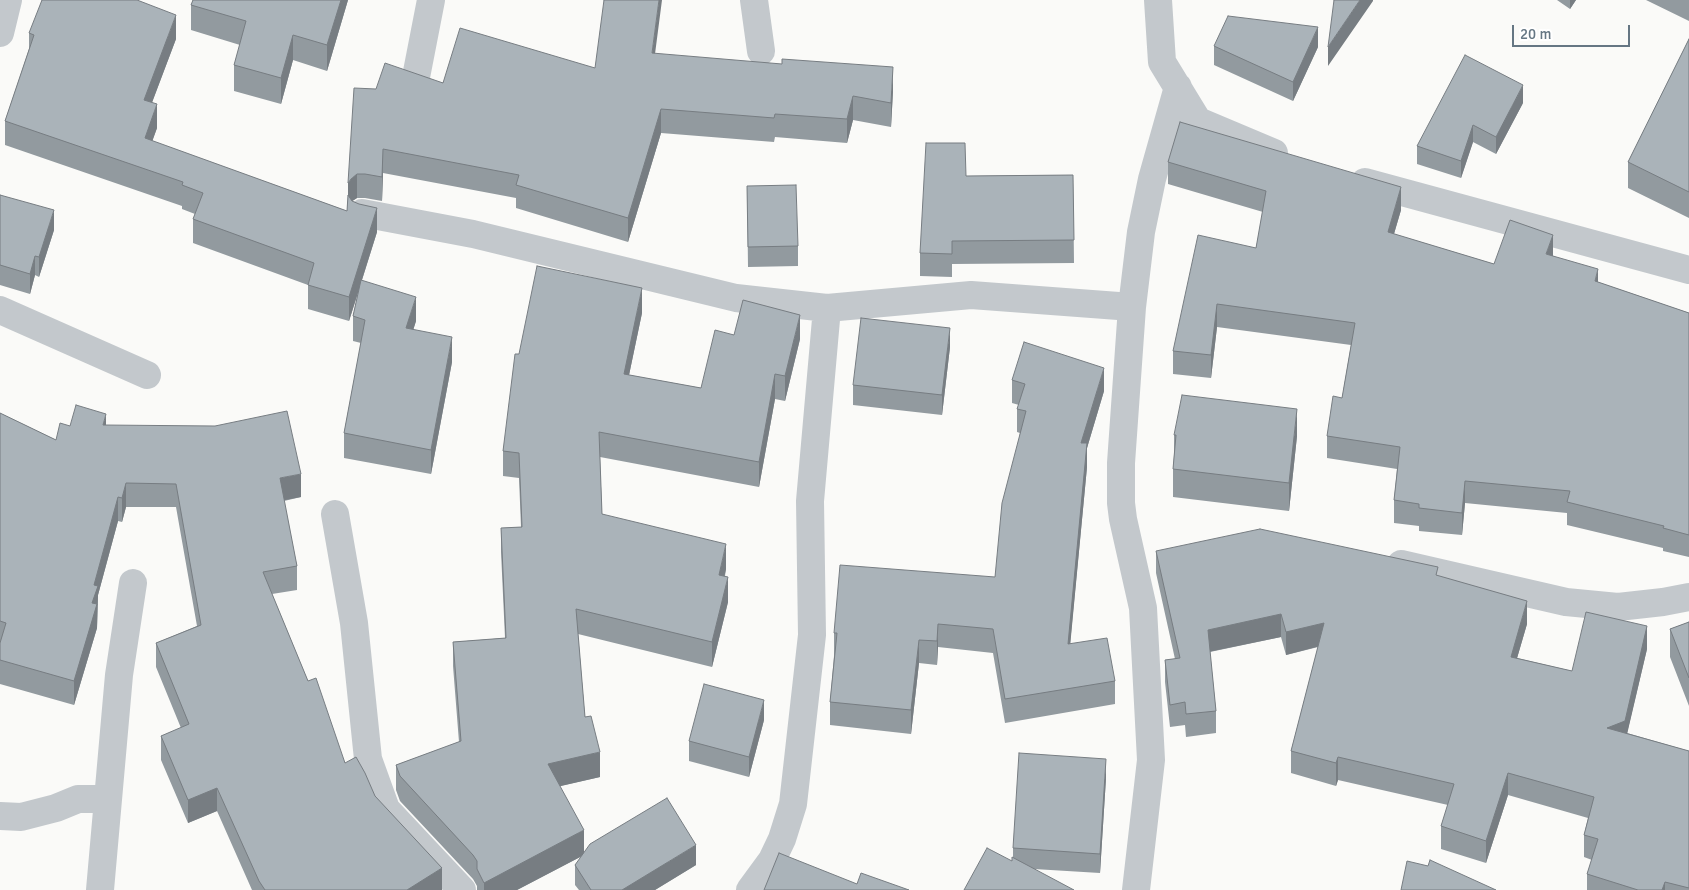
<!DOCTYPE html>
<style>
body{margin:0}
#map{position:relative;width:1689px;height:890px;overflow:hidden;background:#fafaf8;font-family:Signika,sans-serif}
canvas{display:block}
.scale{position:absolute;left:1512px;top:25px;width:118px;height:22px;box-sizing:border-box;border:2px solid #657683;border-top:0;padding-left:6px;font-size:15px;line-height:18px;white-space:nowrap;color:#657683;-webkit-text-stroke:4px #fff;paint-order:stroke}
</style>
<div id="map">
<canvas width="1689" height="890"></canvas>
<div class="scale">20 m</div>
</div>
<script>
const ctx = document.querySelector('canvas').getContext('2d');
ctx.lineJoin = 'round';
const poly = rows => new Path2D(rows.map(r => 'M' + r).join(''));
function stroke(path, color, width, dash) { ctx.strokeStyle = color; ctx.lineWidth = width; ctx.lineCap = dash ? 'butt' : 'round'; ctx.setLineDash(dash || []); ctx.stroke(path); }
function fillPath(path, color) { ctx.fillStyle = color; ctx.fill(path, 'evenodd'); }
stroke(poly([
 [754,0,761,51],
 [1158,0,1162,62,1198,121,1274,153],
 [0,33,8,0],
 [416,77,431,0],
 [1365,182,1689,270],
 [362,213,473,234,736,298,827,308,971,295,1132,307],
 [0,310,147,375],
 [335,514,354,623,368,759,386,809,462,890],
 [1401,564,1566,602,1618,607,1663,602,1689,597],
 [0,816,21,817,56,808,78,799,108,799],
 [100,890,119,675,133,583],
 [750,890,772,860,782,839,793,804,812,635,810,501,827,308],
 [1136,890,1151,760,1143,608,1123,519,1121,503,1121,463,1132,307,1141,232,1152,179,1178,87]
]), '#c3c8cc', 28);
fillPath(poly([
 [193,0,348,0,327,71,293,60,281,104,234,91,234,65,240,45,191,30,191,5],
 [1557,0,1576,0,1570,9],
 [1646,0,1689,0,1689,21],
 [29,33,176,39,152,102,157,128,152,141,347,211,348,196,376,89,595,68,655,54,893,91,891,127,853,120,847,143,775,137,774,142,661,133,628,242,516,208,516,198,383,173,382,201,365,198,357,198,352,201,377,232,362,280,416,321,413,330,452,362,431,474,344,458,344,433,361,343,353,341,353,316,359,290,349,321,308,309,308,285,193,243,193,219,195,214,182,209,182,206,5,145,5,121,29,49],
 [1689,39,1689,218,1628,188,1628,162],
 [1214,46,1318,47,1293,101,1214,65],
 [1523,103,1496,154,1473,142,1461,178,1417,164,1417,146],
 [1168,162,1401,210,1394,234,1494,264,1553,256,1598,282,1689,313,1689,557,1663,551,1663,548,1567,525,1567,513,1465,503,1462,535,1419,531,1419,526,1394,523,1394,500,1397,469,1327,458,1327,436,1342,398,1351,345,1217,327,1211,378,1173,374,1173,351,1256,248,1263,212,1168,184],
 [1073,175,1074,263,952,264,952,277,920,276,920,253,966,176],
 [747,186,798,246,798,266,748,267],
 [0,195,54,230,39,277,35,275,30,294,0,285],
 [642,313,629,375,701,388,734,335,800,339,785,401,775,399,759,487,600,457,602,514,726,569,725,576,728,602,712,667,578,634,585,717,600,777,560,786,584,853,696,865,655,890,579,890,575,885,575,865,582,856,517,890,477,890,477,886,473,879,400,801,396,790,396,765,459,742,453,666,453,642,505,638,501,552,501,528,521,527,519,478,503,476,503,451,519,354],
 [950,347,942,415,853,405,853,385],
 [1012,380,1104,391,1087,448,1087,467,1070,644,1115,681,1115,704,1005,723,993,653,938,647,937,665,919,663,911,734,830,725,830,702,834,656,834,633,995,577,1020,433,1017,432,1017,409,1019,405,1012,403],
 [0,413,56,440,106,425,301,497,284,501,297,566,297,590,272,594,308,681,345,763,375,796,442,890,252,890,217,811,188,823,161,760,161,736,181,728,156,667,156,643,197,626,176,507,126,507,122,522,118,521,98,595,97,628,74,705,0,684],
 [1174,435,1297,436,1289,511,1173,497,1173,469,1174,455],
 [1156,551,1438,576,1527,624,1517,658,1572,671,1647,649,1627,733,1689,751,1689,890,1587,890,1587,874,1592,860,1584,857,1584,835,1588,818,1508,795,1486,863,1441,849,1441,826,1448,805,1338,780,1336,786,1291,773,1291,751,1318,647,1286,655,1281,637,1210,652,1216,711,1216,733,1186,737,1185,725,1170,727,1165,682,1165,660,1175,659,1156,573],
 [1689,622,1689,706,1670,657,1670,629],
 [764,720,749,777,689,761,689,741],
 [1106,778,1100,873,1034,869,1012,861,1013,858,1013,848]
]), '#929a9f');
fillPath(poly([
 [341,0,348,0,327,71,327,45],
 [659,0,662,0,652,77,652,53],
 [1360,0,1373,0,1373,1,1328,66,1328,47],
 [1570,0,1576,0,1570,9],
 [176,15,176,39,144,124,144,100],
 [1318,27,1318,47,1293,101,1293,82],
 [293,35,293,60,281,104,281,78],
 [893,67,893,91,891,127,891,103],
 [1523,85,1523,103,1496,154,1496,137],
 [853,96,853,120,847,143,847,119],
 [157,104,157,128,145,162,145,138],
 [661,109,661,133,628,242,628,218],
 [1473,125,1473,142,1461,178,1461,161],
 [383,149,383,173,382,201,382,177],
 [357,174,357,198,351,202,348,207,348,183,351,179],
 [1401,187,1401,210,1388,254,1388,232],
 [377,208,377,232,349,321,349,297],
 [54,210,54,230,39,277,39,257],
 [1553,235,1553,257,1546,254],
 [35,256,35,275,30,294,30,274],
 [1598,269,1598,291,1595,281],
 [642,288,642,313,624,399,624,374],
 [416,297,416,321,406,353,406,328],
 [1217,304,1217,327,1211,378,1211,355],
 [800,315,800,339,785,401,785,376],
 [950,328,950,347,942,415,942,395],
 [452,337,452,362,431,474,431,450],
 [1104,368,1104,391,1087,448,1087,467,1068,668,1068,644,1081,443],
 [775,374,775,399,759,487,759,462],
 [1297,409,1297,436,1289,511,1289,483],
 [106,414,106,437,103,425],
 [301,474,301,497,280,501,280,478],
 [1465,481,1465,503,1462,535,1462,513],
 [126,483,126,507,122,522,122,498],
 [118,497,118,521,98,595,97,628,74,705,74,681,92,603,94,585],
 [726,544,726,569,719,599,719,575],
 [728,577,728,602,712,667,712,642],
 [1527,601,1527,624,1511,679,1511,657],
 [1281,614,1281,637,1208,652,1208,630],
 [1324,623,1324,645,1286,655,1286,632],
 [938,624,938,647,937,665,937,641],
 [1647,626,1647,649,1625,743,1607,728],
 [919,640,919,663,911,734,911,710],
 [764,700,764,720,749,777,749,757],
 [600,752,600,777,548,789,548,764],
 [1338,757,1338,780,1336,786,1336,763],
 [1106,759,1106,778,1100,873,1100,854],
 [1508,773,1508,795,1486,863,1486,841],
 [217,788,217,811,188,823,188,800],
 [584,830,584,855,517,890,484,890,484,883],
 [696,845,696,865,655,890,622,890],
 [442,868,442,890,407,890],
 [1665,882,1665,890,1662,890]
]), '#777d82');
const building = poly([
 [42,0,137,0,176,15,144,100,157,104,145,138,347,211,348,195,352,201,359,204,377,208,349,297,308,285,314,263,193,219,203,193,182,185,183,182,5,121,34,35,29,33,42,0],
 [193,0,341,0,327,45,293,35,281,78,234,65,246,21,191,5,193,0],
 [604,0,659,0,652,53,782,64,782,59,893,67,891,103,853,96,847,119,775,114,774,118,661,109,628,218,516,185,519,175,383,149,382,177,365,174,357,174,351,179,348,183,354,88,376,89,385,63,443,83,460,28,595,68,604,0],
 [1334,0,1360,0,1328,47,1334,0],
 [1228,16,1318,27,1293,82,1214,46,1228,16],
 [1689,39,1689,192,1628,162,1689,39],
 [1465,55,1523,85,1496,137,1473,125,1461,161,1417,146,1465,55],
 [1180,122,1401,187,1388,232,1494,264,1510,220,1553,235,1546,254,1598,269,1595,281,1689,313,1689,535,1663,528,1664,526,1567,502,1570,491,1465,481,1462,513,1419,508,1419,504,1394,500,1400,447,1327,436,1333,396,1342,398,1355,323,1217,304,1211,355,1173,351,1198,235,1256,248,1266,191,1168,162,1180,122],
 [926,143,965,143,966,176,1073,175,1074,240,952,241,952,254,920,253,926,143],
 [796,185,798,246,748,247,747,186,796,185],
 [0,195,54,210,39,257,35,256,30,274,0,265,0,195],
 [537,266,642,288,624,374,701,388,715,330,734,335,743,300,800,315,785,376,775,374,759,462,599,432,602,514,726,544,719,575,728,577,712,642,576,609,585,717,591,716,600,752,548,764,584,830,484,883,477,869,477,861,473,855,400,776,396,765,461,741,453,642,506,638,501,528,522,527,519,453,503,451,515,354,519,354,537,266],
 [361,280,416,297,406,328,452,337,431,450,344,433,365,320,353,316,361,280],
 [861,318,950,328,942,395,853,385,861,318],
 [1024,342,1104,368,1081,443,1087,443,1068,644,1107,638,1115,681,1005,699,993,629,938,624,937,641,919,640,911,710,830,702,837,633,834,633,840,565,995,577,1002,503,1026,411,1017,409,1025,384,1012,380,1024,342],
 [1182,395,1297,409,1289,483,1173,469,1176,435,1174,435,1182,395],
 [76,405,106,414,103,425,215,426,287,411,301,474,280,478,297,566,263,572,308,681,316,678,345,763,356,757,365,773,375,796,442,868,407,890,265,890,259,881,217,788,188,800,161,736,189,724,156,643,201,625,176,484,126,483,122,498,118,497,94,585,98,586,92,603,97,604,74,681,0,660,0,643,6,623,0,621,0,413,56,440,60,423,70,426,76,405],
 [1260,529,1438,567,1436,575,1527,601,1511,657,1572,671,1586,612,1647,626,1625,721,1607,728,1689,751,1689,888,1665,882,1662,890,1638,890,1587,874,1598,839,1584,835,1594,797,1508,773,1486,841,1441,826,1454,784,1338,757,1336,763,1291,751,1324,623,1286,632,1281,614,1208,630,1216,711,1186,714,1185,702,1170,705,1165,660,1180,658,1156,551,1260,529],
 [1689,622,1689,678,1670,629,1689,622],
 [704,684,764,700,749,757,689,741,704,684],
 [1019,753,1106,759,1100,854,1013,848,1019,753],
 [667,798,696,845,622,890,591,890,575,865,590,844,667,798],
 [987,848,1012,861,1012,857,1074,890,964,890,987,848],
 [779,853,857,884,861,873,909,890,764,890,779,853],
 [1430,860,1496,890,1401,890,1407,861,1428,866,1430,860]
]);
fillPath(building, '#aab3b9');
stroke(building, '#777d82', 1);
</script>
